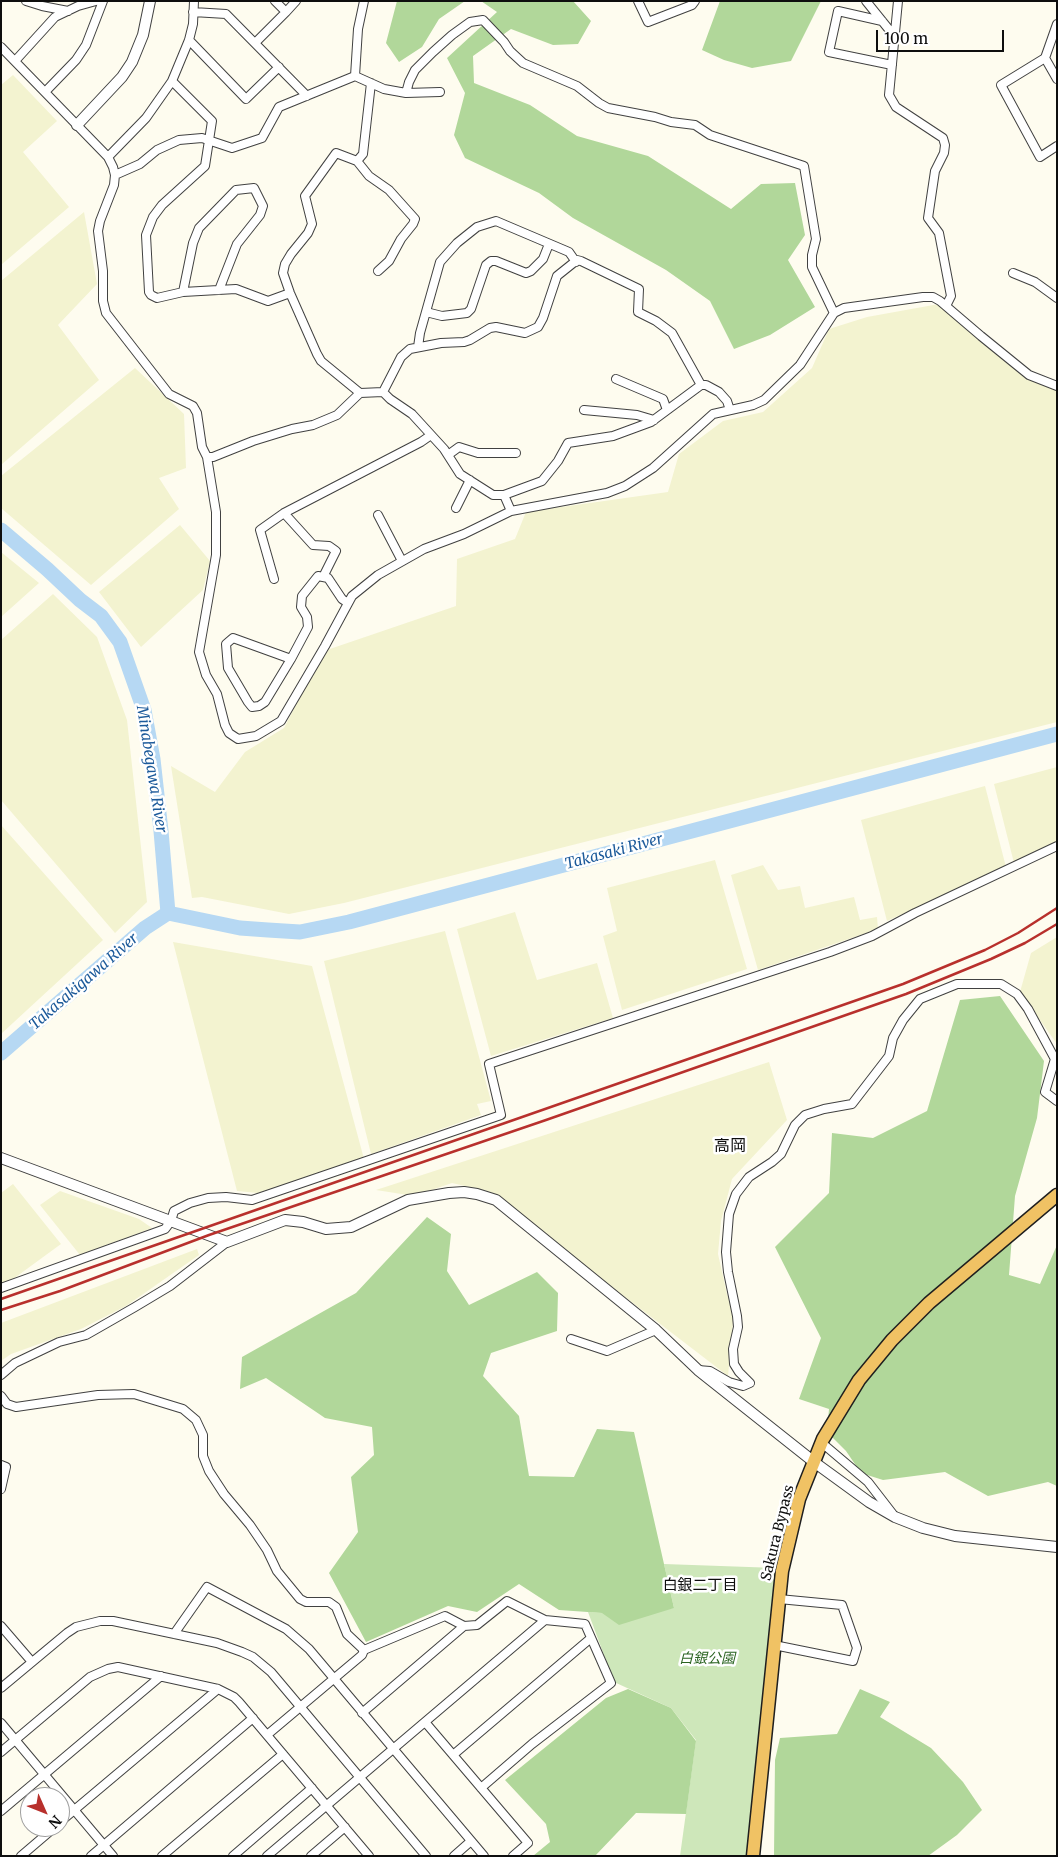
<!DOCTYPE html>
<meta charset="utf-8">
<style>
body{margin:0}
#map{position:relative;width:1058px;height:1857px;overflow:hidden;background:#fefcef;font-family:Merriweather,serif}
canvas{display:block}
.frame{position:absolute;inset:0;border:2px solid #0e0e0e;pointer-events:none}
.north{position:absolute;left:20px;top:1787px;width:50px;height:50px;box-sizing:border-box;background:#fff;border:1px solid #9f9f9f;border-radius:50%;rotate:134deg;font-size:14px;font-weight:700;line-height:20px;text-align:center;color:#0e0e0e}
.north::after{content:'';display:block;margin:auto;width:18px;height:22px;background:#b8302c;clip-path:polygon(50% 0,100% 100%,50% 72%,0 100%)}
.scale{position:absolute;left:876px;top:30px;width:128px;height:22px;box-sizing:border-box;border:2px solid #0e0e0e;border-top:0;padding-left:6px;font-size:15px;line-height:18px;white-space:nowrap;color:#0e0e0e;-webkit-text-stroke:4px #fff;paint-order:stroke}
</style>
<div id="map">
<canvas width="1058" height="1857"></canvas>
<div class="frame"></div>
<div class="north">N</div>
<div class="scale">100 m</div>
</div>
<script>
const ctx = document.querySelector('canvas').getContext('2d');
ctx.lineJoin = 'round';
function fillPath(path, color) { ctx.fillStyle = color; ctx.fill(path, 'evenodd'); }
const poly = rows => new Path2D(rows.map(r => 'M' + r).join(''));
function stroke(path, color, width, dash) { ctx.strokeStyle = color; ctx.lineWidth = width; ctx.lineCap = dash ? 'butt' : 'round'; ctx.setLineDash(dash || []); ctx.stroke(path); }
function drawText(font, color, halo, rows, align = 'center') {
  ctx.font = font + ' Merriweather,"Noto Sans JP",serif'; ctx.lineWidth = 5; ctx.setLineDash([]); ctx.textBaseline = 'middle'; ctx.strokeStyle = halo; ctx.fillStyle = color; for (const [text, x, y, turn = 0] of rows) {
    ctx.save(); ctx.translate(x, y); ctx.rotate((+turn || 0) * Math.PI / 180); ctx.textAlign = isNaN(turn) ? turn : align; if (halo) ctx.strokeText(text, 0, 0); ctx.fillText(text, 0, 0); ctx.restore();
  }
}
fillPath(poly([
 [13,75,57,121,23,152,69,207,1,265,1,85],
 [84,212,97,284,58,325,99,380,1,465,1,281],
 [939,304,980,338,1043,385,1057,390,1057,722,344,903,289,914,202,897,192,898,171,766,215,792,245,752,284,728,324,651,456,606,457,559,515,539,526,512,668,492,679,454,723,421,763,412,812,368,829,329,867,317],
 [135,368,184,414,186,468,159,478,179,509,91,585,1,508,1,476],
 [180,525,210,561,203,590,141,647,99,592],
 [1,552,39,583,1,617],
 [53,594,97,637,127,720,147,902,115,933,1,800,1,640],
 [1057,767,1057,844,1014,863,994,784],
 [985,786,1006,867,887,921,861,820],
 [1,825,103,940,1,1034],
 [715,860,747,969,622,1010,603,936,617,931,607,888],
 [763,865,778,890,800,886,805,908,854,897,860,920,877,917,878,929,758,970,731,875],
 [515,912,537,980,597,963,613,1018,491,1056,457,929],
 [445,931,491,1101,477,1104,481,1115,371,1154,324,961],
 [1057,937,1057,1044,1020,992,1031,953],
 [173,942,312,966,364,1159,258,1193,237,1191],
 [769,1062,787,1120,732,1179,721,1221,718,1254,727,1294,734,1311,728,1376,487,1191,452,1183,414,1196,376,1190],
 [13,1184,61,1244,9,1282,1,1285,1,1193],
 [60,1191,139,1219,152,1228,80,1255,40,1205],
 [197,1249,199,1255,126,1306,81,1329,11,1354,1,1361,1,1323]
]), '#f3f3d0');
fillPath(poly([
 [664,1564,777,1568,750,1856,680,1856,696,1740,671,1708,614,1682,588,1612,602,1613,674,1608]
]), '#cee7ba');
fillPath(poly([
 [397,1,465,1,439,19,422,47,399,62,386,43],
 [481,1,573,1,591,21,578,44,553,45,511,29,473,56,474,83,530,105,577,136,648,156,731,209,761,184,795,183,805,235,788,260,815,307,770,335,734,349,710,301,666,270,573,218,539,193,465,158,454,135,465,93,447,58,497,12],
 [720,1,821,1,791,61,752,68,724,60,702,50],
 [1000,996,1044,1061,1037,1118,1015,1196,1009,1275,1040,1284,1057,1245,1057,1486,1048,1482,988,1496,945,1472,883,1480,861,1473,846,1451,827,1432,829,1409,799,1399,821,1338,775,1247,829,1193,832,1133,873,1138,927,1111,960,1000],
 [427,1217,451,1234,447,1271,469,1305,537,1272,558,1293,557,1331,491,1353,483,1376,519,1416,529,1476,574,1477,597,1429,634,1432,674,1608,619,1625,602,1613,559,1610,519,1584,477,1612,448,1606,366,1642,329,1573,358,1532,351,1477,374,1455,372,1427,325,1418,266,1378,240,1389,242,1357,356,1293],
 [628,1689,671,1708,696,1741,686,1814,636,1813,595,1856,533,1856,550,1842,546,1824,505,1780,606,1698],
 [860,1689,890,1702,880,1717,931,1748,963,1782,982,1810,957,1835,928,1856,774,1856,775,1760,780,1738,837,1734]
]), '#b1d79a');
stroke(poly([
 [1,530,47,569,80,600,101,616,120,642,144,710,153,759,161,831,168,913],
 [1,1053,145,928,168,913,240,928,268,930,300,932,349,922,1057,734]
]), '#b6d8f3', 15);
const minor = poly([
 [26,1,42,6,68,11],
 [638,1,648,22,692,5,695,1],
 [866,1,895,37],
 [898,1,889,95,896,107,943,138,945,145,944,153,935,171,928,218,939,233,951,296,946,306],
 [193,12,226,14,307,96],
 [286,12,296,1],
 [882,21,838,11,829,52,892,65],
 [1057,24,1045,58,1057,79],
 [189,40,246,99,279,67],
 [255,43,286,12,275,1],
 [1,47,108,157,113,167,115,175,114,185,100,221,98,231,103,271,103,301,106,313,169,394,193,406,197,413,202,447,207,457,213,457,253,441,292,429,313,425,337,415,360,393],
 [1045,58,1001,85,1040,157,1057,146],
 [15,61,55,17,78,6,96,1],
 [355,76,384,89,406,93,440,92],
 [172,81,212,121,205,166,162,205,153,217,146,235,149,292,151,295,157,298,183,292,236,289,268,301,290,293],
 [45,92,76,60,86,45,103,1],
 [406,93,409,82,415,70,433,52,452,35,470,22,483,20,504,42,510,51,523,63,577,86,599,103,608,108,655,117,671,122,695,125,710,135,804,166,816,239,812,255,812,267,834,313],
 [108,157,146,118,172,81,189,40,193,24,194,1],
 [357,161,363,154,371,83],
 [115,175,140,164,157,150,179,140,202,138,232,148,262,138,279,107,355,76,358,29,364,1],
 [378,271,389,261,401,239,413,224,415,219,389,190,369,176,357,161,336,153,305,196,312,224,308,233,291,254,285,264,283,273,290,293,317,354,321,361,360,393,383,392,390,399,412,414,444,449,460,474,493,495,504,495,511,511],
 [1013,273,1035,282,1057,298],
 [183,292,193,243,199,228,236,190,254,188,263,206,260,215,237,244,219,290],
 [426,312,442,316,467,313,471,309,486,265,491,261,496,261,526,273,531,271,543,259,549,244],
 [418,347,420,333,440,262,457,243,477,227,496,221,569,252,576,262],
 [616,379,663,399,667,410],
 [383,392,401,357,410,349,441,343,464,342,470,340,490,328,496,327,525,333,538,327,543,318,557,276,577,260,581,261,639,289,638,312,656,321,672,333,701,385],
 [584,410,637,415,654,420],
 [448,455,459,447,478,453,516,453],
 [207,457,216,512,216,555,199,652,206,675,217,694,225,725,229,733,238,739,256,736,281,721,325,646,352,596,378,575,424,549,464,534,511,511,607,493,625,486,653,468,713,414,753,405,764,400,800,365,834,313,844,308,923,297,933,297,940,301,981,336,1029,375,1057,386],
 [504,495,542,481,558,461,568,443,613,436,651,422,701,385,706,385,719,392,727,401,730,410],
 [456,508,470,480],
 [378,515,402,561],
 [323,577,336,551,329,546,313,545,284,513,421,442,431,435],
 [274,579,260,530,284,513],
 [291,659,233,638,226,644,228,668,248,702,252,707,259,706,265,702,291,659,308,627,307,617,301,607,302,596,318,576,328,578,342,599,348,603],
 [1,1288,165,1229,171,1221,174,1211,190,1203,208,1198,226,1197,252,1200,501,1115,489,1064,830,952,872,936,915,913,1057,846],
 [571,1339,607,1351,656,1330],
 [698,1370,710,1371,729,1382,743,1386,750,1383,739,1372,734,1364,733,1349,738,1327,737,1316,728,1272,726,1252,729,1214,736,1194,749,1177,772,1162,781,1154,795,1125,805,1115,824,1109,852,1104,889,1056,893,1038,903,1020,920,999,957,984,1001,984,1017,994,1028,1009,1055,1059,1045,1092,1057,1101],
 [1,1375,15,1363,59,1342,86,1335,135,1307,170,1286,227,1242],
 [1,1396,7,1404,16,1407,98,1395,134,1394,183,1409,196,1420,203,1435,203,1456,209,1471,224,1494,250,1525,267,1550,277,1571,300,1599,306,1602,329,1602,336,1607,347,1634,364,1650,362,1655,267,1735],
 [822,1443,868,1482,892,1513],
 [1,1465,6,1467,1,1489],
 [1,1626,32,1662],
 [174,1634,207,1587,286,1629,309,1649,484,1856],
 [774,1645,853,1661,857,1648,842,1605,779,1599],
 [364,1650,445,1616,464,1626,477,1625,507,1601,545,1620,585,1624,611,1683,532,1744,481,1788],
 [1,1688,67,1633,76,1627,100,1621,113,1621,217,1643,242,1652,253,1657,271,1672,426,1856],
 [362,1713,464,1626],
 [425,1722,528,1843,513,1856],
 [1,1723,113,1856],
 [1,1752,90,1677,108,1669,118,1667,218,1689,234,1697,239,1702,369,1856],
 [453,1755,591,1638],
 [1,1811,161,1676],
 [60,1822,218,1689],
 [21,1856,55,1827],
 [91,1856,253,1718],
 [162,1856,283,1754],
 [233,1856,312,1788],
 [267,1856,545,1620],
 [311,1856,345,1827],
 [454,1856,471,1841]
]);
const tertiary = poly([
 [77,125,122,77,132,62,143,35,150,1],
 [1,1158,227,1242,285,1220,303,1222,326,1229,351,1227,408,1200,449,1193,464,1192,477,1194,496,1200,656,1330,698,1370,814,1462,869,1502,895,1517,923,1528,955,1536,1057,1547]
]);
const trunk = poly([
 [753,1856,782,1571,799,1499,823,1439,859,1380,892,1340,929,1303,1057,1195]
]);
stroke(minor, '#414141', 10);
stroke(tertiary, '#414141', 12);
stroke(trunk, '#1f1f1f', 15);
stroke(minor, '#fff', 8);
stroke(tertiary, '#fff', 10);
stroke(trunk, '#f0c264', 12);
stroke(poly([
 [1,1299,903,984,985,950,1018,933,1057,908],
 [1,1310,60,1291,209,1235,546,1120,906,994,991,959,1025,943,1057,924]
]), '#b8302c', 2.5);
drawText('14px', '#0e0e0e', '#fff', [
 ["Sakura Bypass",778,1533,-76]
]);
drawText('italic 14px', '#2a6321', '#fff', [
 ["白銀公園",707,1659]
]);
drawText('italic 15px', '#1c5a9a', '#fff', [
 ["Minabegawa River",151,769,81],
 ["Takasaki River",614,852,-15],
 ["Takasakigawa River",84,982,-41]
]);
drawText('15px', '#0e0e0e', '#fff', [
 ["白銀二丁目",700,1586]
]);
drawText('16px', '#0e0e0e', '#fff', [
 ["高岡",730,1146]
]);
</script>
